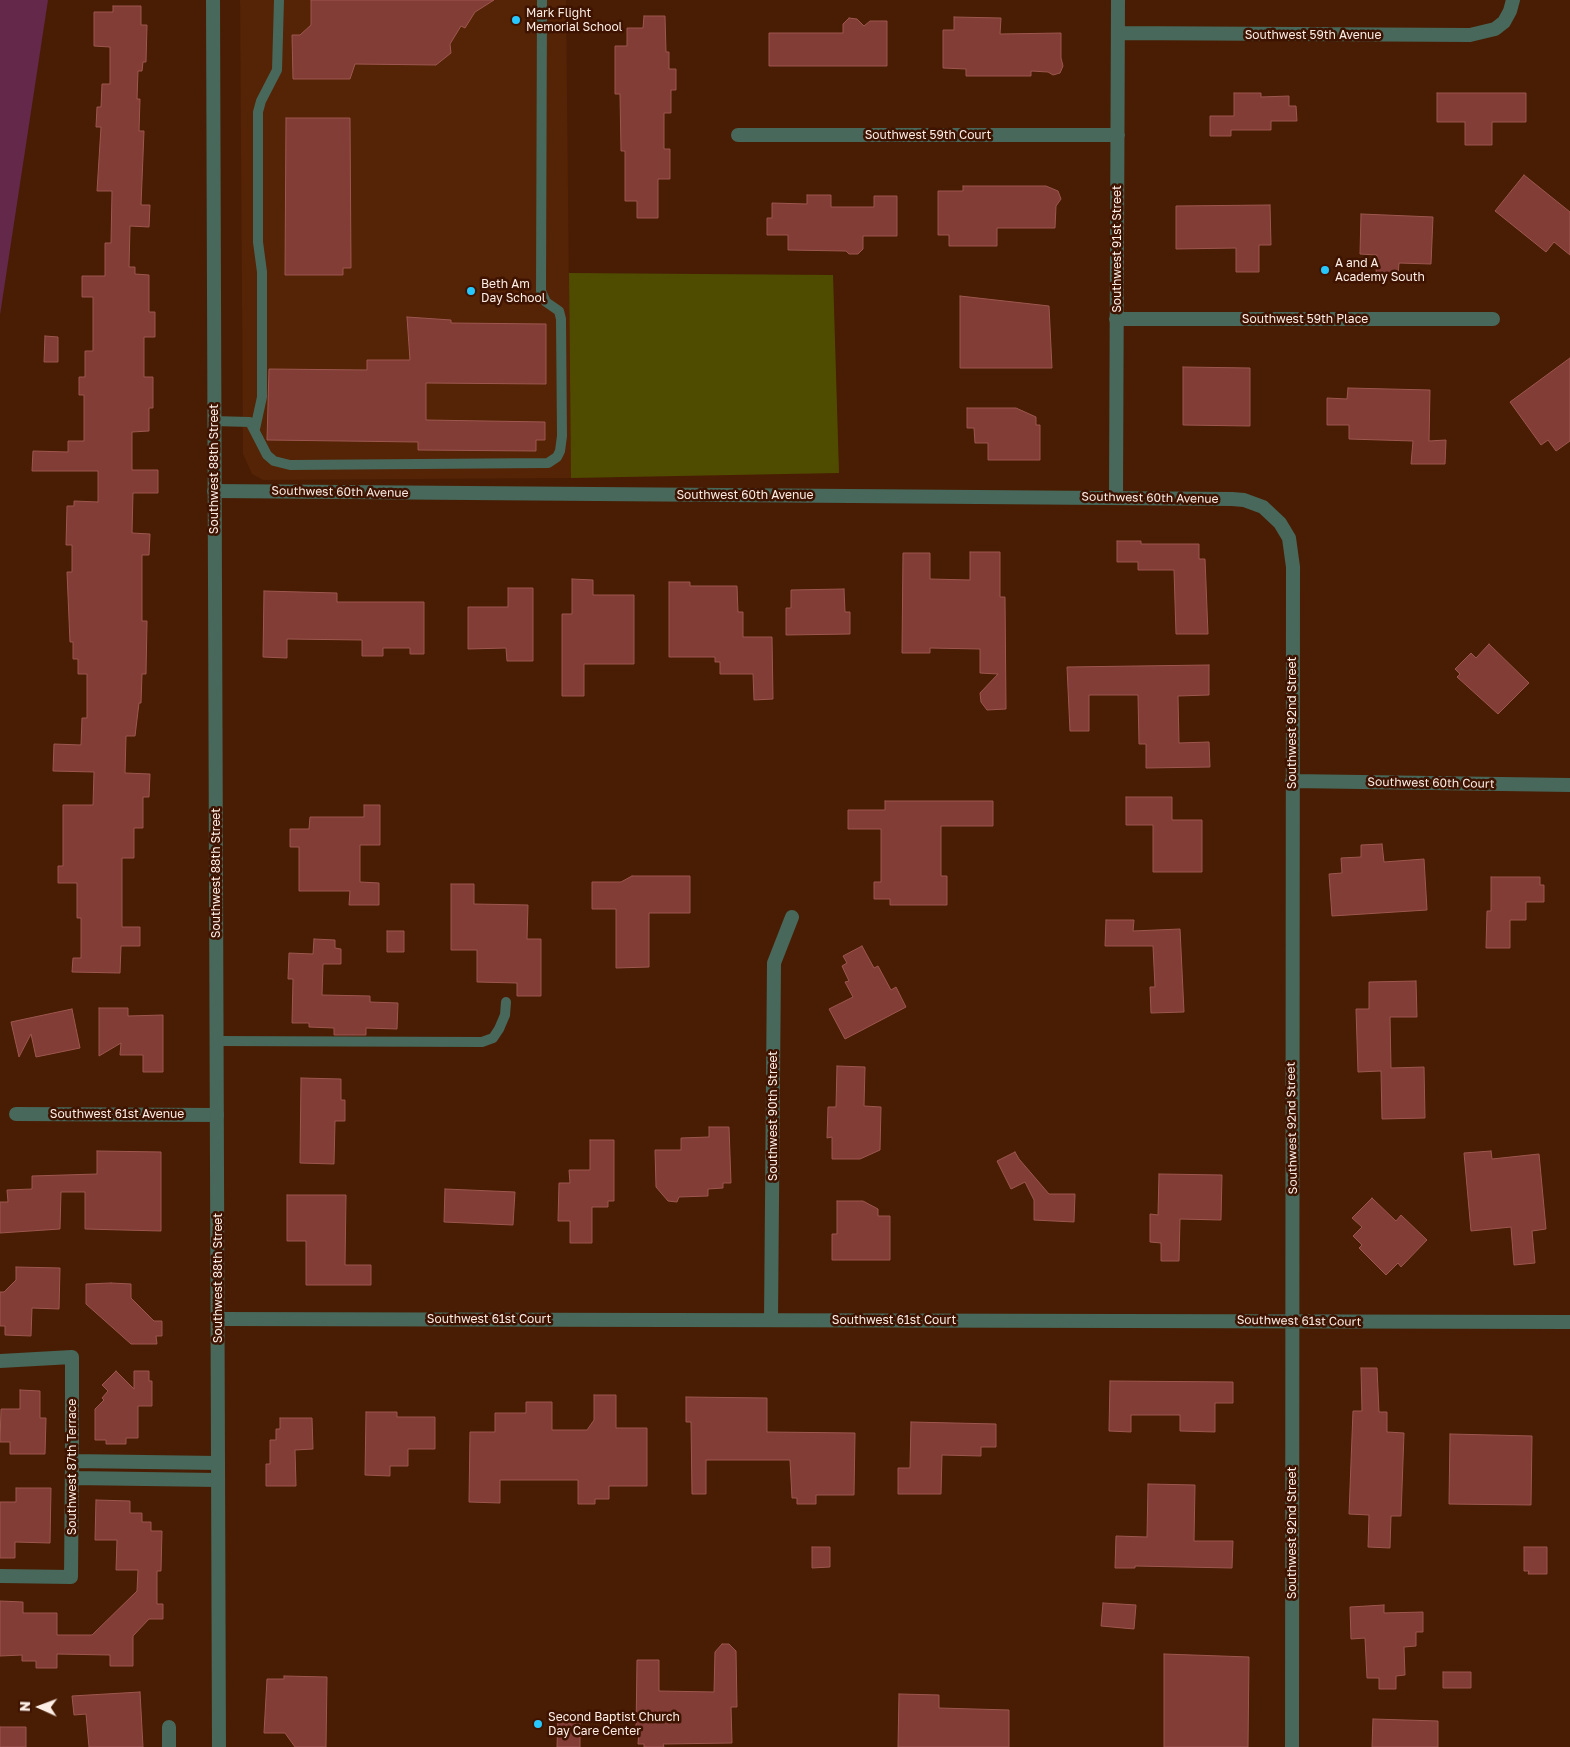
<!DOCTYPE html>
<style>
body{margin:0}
#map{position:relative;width:1570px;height:1747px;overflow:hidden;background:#491d03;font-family:"Golos Text",sans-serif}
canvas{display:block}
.north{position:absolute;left:15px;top:1682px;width:50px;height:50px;-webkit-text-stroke:4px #3e1300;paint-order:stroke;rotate:272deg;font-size:14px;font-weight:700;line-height:20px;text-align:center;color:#fcede5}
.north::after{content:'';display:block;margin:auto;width:18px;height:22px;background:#fcede5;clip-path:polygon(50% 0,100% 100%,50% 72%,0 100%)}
</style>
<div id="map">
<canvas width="1570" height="1747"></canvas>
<div class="north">N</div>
</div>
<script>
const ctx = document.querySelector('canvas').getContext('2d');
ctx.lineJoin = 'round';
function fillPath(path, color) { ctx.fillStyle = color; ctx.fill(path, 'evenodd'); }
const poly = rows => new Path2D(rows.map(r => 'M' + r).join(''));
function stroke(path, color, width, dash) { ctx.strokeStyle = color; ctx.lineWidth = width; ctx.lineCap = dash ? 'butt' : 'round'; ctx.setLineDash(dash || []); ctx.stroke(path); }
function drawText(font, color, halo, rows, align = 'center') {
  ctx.font = font + ' "Golos Text",sans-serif'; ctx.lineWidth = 5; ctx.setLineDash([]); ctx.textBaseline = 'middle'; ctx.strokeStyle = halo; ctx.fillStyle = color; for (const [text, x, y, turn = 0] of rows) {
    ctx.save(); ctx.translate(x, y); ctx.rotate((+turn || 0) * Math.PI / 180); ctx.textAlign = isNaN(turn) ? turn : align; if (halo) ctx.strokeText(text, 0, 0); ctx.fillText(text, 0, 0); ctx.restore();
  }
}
fillPath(poly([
 [240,0,566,0,571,478,263,480,252,474,243,454]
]), '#552305');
fillPath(poly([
 [569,273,833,275,839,473,571,478]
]), '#4f4c00');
fillPath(poly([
 [0,0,48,0,0,315]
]), '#64284a');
const building = poly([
 [311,0,494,0,475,12,465,28,461,26,450,44,451,53,436,65,355,64,350,79,293,79,292,35,300,35,311,25,311,0],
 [113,6,141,6,141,25,147,25,146,62,143,62,142,71,138,71,137,99,140,99,139,131,144,131,141,205,150,205,149,227,130,226,129,267,135,267,135,274,149,275,149,312,155,312,155,337,144,337,144,377,153,377,153,408,149,408,149,431,132,432,132,470,158,470,158,493,133,493,132,533,150,534,149,555,142,555,142,621,147,621,146,674,142,674,141,703,139,703,135,736,126,736,125,773,150,774,149,797,143,797,143,828,134,828,134,858,122,858,122,927,140,927,140,946,121,946,120,973,72,972,73,958,81,958,81,918,77,918,77,883,58,883,58,866,63,866,63,805,93,805,94,772,53,771,54,744,81,745,82,718,87,718,87,674,78,674,78,659,73,659,73,642,70,642,67,572,72,572,72,545,66,545,67,506,74,506,74,501,98,502,98,471,32,471,33,451,68,452,68,441,84,441,84,395,79,395,79,377,85,377,85,351,93,351,93,297,82,297,82,276,105,276,105,243,111,243,112,191,97,191,101,127,96,127,97,107,101,107,102,84,110,84,110,47,94,46,94,12,113,12,113,6],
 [644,16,665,16,666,52,669,52,669,69,676,69,676,90,671,90,671,113,664,113,664,149,670,149,670,179,658,179,658,218,637,218,637,201,625,201,625,151,621,151,620,94,615,94,615,46,627,46,627,28,643,28,644,16],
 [954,17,1001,18,1000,34,1061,33,1061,58,1063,66,1060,73,1053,75,1048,72,1031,71,1031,76,966,76,966,69,943,68,943,30,954,30,954,17],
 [849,18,857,19,864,26,870,21,887,21,887,66,769,66,769,33,843,33,843,24,849,18],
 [1234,93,1261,93,1261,97,1289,96,1289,106,1296,106,1297,121,1271,121,1271,130,1231,130,1231,136,1210,136,1210,116,1234,116,1234,93],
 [1437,93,1526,93,1526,122,1492,122,1492,145,1465,145,1465,122,1437,122,1437,93],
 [286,118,350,118,351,268,343,268,343,275,285,275,286,118],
 [1524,175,1570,212,1570,255,1554,242,1546,252,1495,211,1524,175],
 [963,186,1046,186,1058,191,1061,199,1056,206,1055,228,997,228,997,246,949,246,949,235,938,235,938,191,963,191,963,186],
 [807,195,831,195,831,207,874,207,874,196,897,196,897,236,863,236,863,249,858,254,849,254,846,251,788,250,788,235,767,235,767,218,772,218,772,203,807,204,807,195],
 [1270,205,1271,245,1259,245,1259,272,1236,272,1236,248,1176,249,1176,206,1270,205],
 [1361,214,1433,217,1431,264,1399,263,1398,275,1376,274,1377,255,1360,254,1361,214],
 [960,296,1049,306,1052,368,960,368,960,296],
 [407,317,451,320,451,323,546,324,546,384,426,383,426,420,545,422,545,440,536,440,536,451,418,450,418,442,267,440,269,369,367,370,367,360,410,360,407,317],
 [45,336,58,337,58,362,44,362,45,336],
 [1570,358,1570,441,1556,451,1548,440,1541,445,1510,402,1570,358],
 [1183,367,1250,368,1250,426,1183,425,1183,367],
 [1348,388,1430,390,1429,441,1446,440,1445,464,1411,464,1413,441,1349,439,1349,425,1327,425,1327,398,1347,399,1348,388],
 [967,408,1016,408,1036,417,1036,425,1040,425,1040,460,988,460,988,443,975,443,974,428,967,428,967,408],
 [1117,541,1141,541,1141,544,1199,544,1199,559,1205,559,1208,634,1176,634,1174,570,1138,570,1138,562,1117,562,1117,541],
 [970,552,1000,552,1000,597,1005,597,1006,709,987,710,981,702,980,693,998,674,980,673,980,649,930,648,930,653,902,653,903,553,930,553,930,579,970,580,970,552],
 [572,579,593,580,593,595,634,595,634,664,584,664,584,696,562,696,562,614,572,614,572,579],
 [669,582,690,582,690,586,737,586,738,612,743,612,743,637,772,637,773,699,754,700,753,674,720,674,720,662,715,662,715,657,669,657,669,582],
 [508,588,533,588,533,661,507,661,506,648,468,649,468,607,508,607,508,588],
 [844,589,845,612,850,612,850,634,786,635,786,608,791,608,791,590,844,589],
 [264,591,337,593,337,602,424,602,424,654,410,654,410,648,383,648,383,656,362,656,362,640,287,639,287,658,263,657,264,591],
 [1489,644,1529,683,1498,714,1457,677,1460,674,1455,669,1471,653,1476,658,1489,644],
 [1209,665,1209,695,1178,696,1179,743,1209,742,1210,767,1146,768,1146,744,1139,744,1138,695,1089,695,1089,731,1070,731,1067,667,1209,665],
 [1126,797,1172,797,1172,820,1202,820,1202,872,1153,872,1153,825,1126,825,1126,797],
 [885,801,993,801,993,826,941,826,941,876,947,876,947,905,890,905,890,899,874,899,874,882,881,882,881,829,848,829,848,810,885,810,885,801],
 [364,805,380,805,380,845,360,845,360,882,379,883,379,905,349,905,350,891,299,891,299,847,290,847,290,829,309,829,310,817,364,817,364,805],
 [1382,844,1384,862,1424,859,1427,910,1332,916,1329,874,1342,873,1341,858,1361,857,1361,845,1382,844],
 [632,876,690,876,690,913,649,913,649,967,616,968,616,909,592,909,592,882,621,882,632,876],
 [1491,877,1540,877,1540,885,1544,885,1544,902,1526,902,1526,920,1510,920,1510,948,1486,948,1487,911,1491,911,1491,877],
 [451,884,474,884,474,904,528,905,527,939,541,939,541,996,517,996,517,983,477,982,477,950,451,950,451,884],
 [1106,920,1134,920,1133,931,1180,929,1184,1012,1151,1013,1150,987,1155,987,1153,946,1105,946,1106,920],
 [387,931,404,931,404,952,387,952,387,931],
 [314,939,335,940,335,948,341,949,341,964,323,964,322,995,370,996,370,1002,398,1003,397,1029,366,1028,366,1035,334,1035,334,1028,309,1027,309,1023,292,1023,293,979,288,979,289,953,313,954,314,939],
 [862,946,874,968,878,966,891,990,896,987,906,1007,845,1039,829,1009,853,997,845,982,849,981,842,966,847,963,843,956,862,946],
 [1416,981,1417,1017,1390,1017,1391,1068,1424,1067,1425,1118,1382,1119,1381,1071,1358,1072,1356,1009,1369,1009,1369,982,1416,981],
 [99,1008,128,1008,128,1016,163,1015,163,1072,143,1072,143,1055,120,1055,121,1043,99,1056,99,1008],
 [72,1009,80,1048,36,1057,31,1034,19,1057,11,1022,72,1009],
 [837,1066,865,1067,864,1106,881,1107,880,1150,860,1159,832,1159,832,1137,827,1138,828,1107,836,1107,837,1066],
 [301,1078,341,1079,341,1100,345,1100,345,1121,335,1121,334,1164,300,1163,301,1078],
 [709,1127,729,1127,731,1183,723,1183,723,1188,708,1189,708,1196,679,1197,677,1202,668,1201,656,1187,655,1150,681,1150,681,1138,709,1137,709,1127],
 [590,1140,614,1140,614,1201,608,1201,608,1207,592,1207,592,1243,570,1243,570,1221,558,1221,559,1183,570,1183,569,1170,590,1170,590,1140],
 [97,1151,161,1152,161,1231,85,1229,85,1192,61,1192,60,1229,0,1233,0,1202,8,1202,7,1190,32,1189,32,1176,97,1174,97,1151],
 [1491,1151,1492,1159,1539,1154,1546,1229,1532,1231,1535,1263,1514,1265,1511,1227,1471,1231,1464,1153,1491,1151],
 [1015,1152,1019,1159,1049,1194,1075,1194,1074,1222,1034,1220,1034,1200,1025,1182,1011,1189,997,1161,1015,1152],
 [1159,1174,1222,1175,1221,1220,1180,1219,1179,1261,1161,1261,1161,1243,1150,1242,1150,1214,1158,1215,1159,1174],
 [445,1189,515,1192,513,1225,444,1222,445,1189],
 [287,1195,346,1195,345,1265,371,1265,371,1285,306,1285,306,1241,287,1241,287,1195],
 [1372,1198,1396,1221,1401,1215,1427,1240,1401,1267,1398,1263,1386,1275,1359,1248,1362,1245,1353,1236,1362,1227,1352,1218,1372,1198],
 [837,1201,863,1201,878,1209,878,1216,890,1216,890,1260,832,1260,832,1234,837,1234,837,1201],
 [16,1267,60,1268,59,1309,32,1308,31,1336,5,1335,5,1326,0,1326,0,1292,4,1292,16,1280,16,1267],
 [111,1283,131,1284,131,1298,154,1321,162,1321,162,1336,156,1336,157,1344,131,1344,86,1304,86,1284,111,1283],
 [1361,1368,1377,1368,1379,1412,1387,1412,1387,1432,1404,1433,1401,1516,1391,1516,1390,1548,1368,1547,1369,1515,1349,1514,1353,1411,1362,1411,1361,1368],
 [116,1371,134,1389,134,1371,149,1371,149,1381,152,1381,152,1406,138,1406,138,1438,126,1438,126,1444,106,1444,106,1440,95,1440,95,1409,104,1400,102,1398,108,1391,102,1385,116,1371],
 [1110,1381,1233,1382,1233,1403,1215,1403,1215,1432,1180,1431,1180,1415,1131,1415,1131,1432,1109,1431,1110,1381],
 [20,1390,40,1391,40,1418,46,1418,45,1454,10,1454,10,1442,0,1442,1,1409,20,1409,20,1390],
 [594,1395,616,1395,616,1428,647,1428,647,1486,609,1486,609,1499,595,1499,595,1504,578,1504,578,1480,500,1480,500,1503,469,1502,470,1432,495,1432,495,1413,526,1413,526,1402,552,1402,552,1430,587,1430,594,1420,594,1395],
 [686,1397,767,1398,767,1432,855,1433,854,1495,816,1495,816,1504,797,1504,797,1498,792,1498,790,1460,706,1460,706,1494,692,1494,691,1422,686,1422,686,1397],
 [366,1412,397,1412,397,1417,435,1417,435,1449,408,1449,408,1466,390,1466,390,1476,365,1475,366,1412],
 [280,1418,312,1418,313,1449,295,1450,296,1486,266,1486,266,1464,270,1464,270,1440,276,1440,276,1429,280,1429,280,1418],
 [911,1422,996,1424,996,1447,981,1447,981,1456,942,1455,941,1494,898,1494,898,1468,910,1468,911,1422],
 [1450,1434,1532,1436,1531,1505,1449,1504,1450,1434],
 [1148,1484,1195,1485,1194,1541,1233,1541,1232,1568,1135,1566,1135,1568,1115,1568,1116,1536,1147,1537,1148,1484],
 [16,1488,51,1488,50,1543,15,1542,15,1558,0,1558,0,1502,16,1502,16,1488],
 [96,1500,130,1501,130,1513,142,1513,142,1522,151,1522,151,1531,162,1531,161,1571,157,1571,157,1604,163,1604,163,1619,149,1619,133,1636,133,1666,110,1666,110,1655,57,1654,57,1668,36,1668,36,1661,22,1661,22,1655,0,1656,0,1601,23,1602,23,1613,57,1613,57,1635,92,1635,137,1591,138,1570,116,1570,117,1540,95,1540,96,1500],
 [812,1547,830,1547,830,1567,812,1568,812,1547],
 [1524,1547,1547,1547,1547,1574,1528,1574,1529,1571,1524,1571,1524,1547],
 [1103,1603,1136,1605,1134,1629,1101,1626,1103,1603],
 [1384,1605,1384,1613,1423,1612,1423,1632,1416,1632,1416,1646,1404,1647,1405,1675,1396,1676,1396,1689,1379,1689,1379,1678,1367,1678,1365,1638,1351,1639,1350,1607,1384,1605],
 [722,1644,729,1644,736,1651,737,1707,731,1707,732,1743,663,1744,664,1747,644,1747,644,1744,638,1744,639,1731,636,1731,637,1660,659,1660,659,1691,714,1692,715,1652,722,1644],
 [1164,1654,1249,1657,1248,1747,1164,1747,1164,1654],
 [1443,1672,1471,1672,1471,1688,1443,1688,1443,1672],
 [284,1676,327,1677,326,1747,295,1747,285,1733,264,1733,267,1679,284,1679,284,1676],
 [140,1692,143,1747,89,1747,86,1714,74,1715,72,1696,140,1692],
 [899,1694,939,1695,939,1708,1009,1710,1009,1747,898,1747,899,1694],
 [558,1717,580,1718,580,1747,557,1747,558,1717],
 [1373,1719,1438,1721,1438,1747,1372,1747,1373,1719],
 [0,1727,26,1727,26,1747,0,1747,0,1727]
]);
fillPath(building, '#813d36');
stroke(building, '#9d574f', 1);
stroke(poly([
 [213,421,250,422,267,455,274,461,290,465,548,463,557,457,560,451,562,436,561,319,559,311,546,302,541,291,542,0],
 [255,429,262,397,262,272,258,242,258,112,261,101,277,70,279,0],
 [217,1041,482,1042,493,1038,499,1029,505,1015,506,1002]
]), '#47685a', 10);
stroke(poly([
 [1119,33,1470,35,1495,29,1504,22,1510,11,1513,0],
 [738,135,1118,135],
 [1116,319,1493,319],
 [214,491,1232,499,1244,500,1263,507,1280,523,1289,538,1293,567,1292,1747],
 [1116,497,1118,0],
 [1292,781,1570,785],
 [16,1114,217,1115],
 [219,1319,1570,1322],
 [771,1320,774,963,792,917],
 [0,1361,72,1357,72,1461,71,1577,0,1576],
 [72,1461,218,1463],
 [72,1478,218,1480],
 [169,1747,169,1727]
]), '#47685a', 14);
stroke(poly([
 [213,0,219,1747]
]), '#47685a', 14);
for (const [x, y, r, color] of [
 [516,20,5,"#27c8ff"],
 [1325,270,5,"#27c8ff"],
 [471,291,5,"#27c8ff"],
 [538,1724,5,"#27c8ff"]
]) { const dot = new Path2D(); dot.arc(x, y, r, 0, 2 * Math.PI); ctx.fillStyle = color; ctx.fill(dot); stroke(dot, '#3e1300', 2); }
drawText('12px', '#fcede5', '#3e1300', [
 ["Mark Flight",526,13],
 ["Memorial School",526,27],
 ["A and A",1335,263],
 ["Academy South",1335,277],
 ["Beth Am",481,284],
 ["Day School",481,298],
 ["Second Baptist Church",548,1717],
 ["Day Care Center",548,1731]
], 'left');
drawText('12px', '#fcede5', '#3e1300', [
 ["Southwest 59th Avenue",1313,35],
 ["Southwest 59th Court",928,135],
 ["Southwest 91st Street",1117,249,-90],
 ["Southwest 59th Place",1305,319],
 ["Southwest 88th Street",214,469,-90],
 ["Southwest 60th Avenue",340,492,1],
 ["Southwest 60th Avenue",745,495],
 ["Southwest 60th Avenue",1150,498,1],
 ["Southwest 92nd Street",1292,723,-90],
 ["Southwest 60th Court",1431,783,1],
 ["Southwest 88th Street",216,873,-90],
 ["Southwest 61st Avenue",117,1114],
 ["Southwest 90th Street",773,1116,-90],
 ["Southwest 92nd Street",1292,1128,-91],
 ["Southwest 88th Street",218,1278,-90],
 ["Southwest 61st Court",489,1319],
 ["Southwest 61st Court",894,1320],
 ["Southwest 61st Court",1299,1321,1],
 ["Southwest 87th Terrace",72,1467,-90],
 ["Southwest 92nd Street",1292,1533,-90]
]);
</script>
